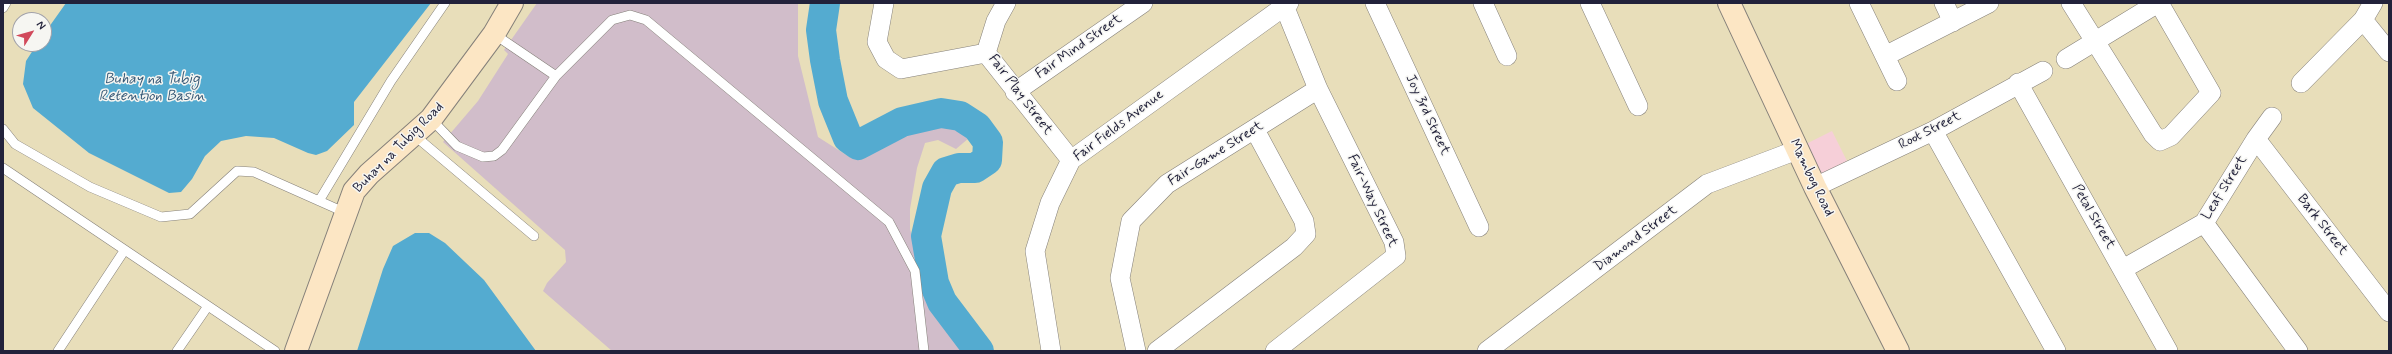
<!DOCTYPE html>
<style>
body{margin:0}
#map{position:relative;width:2392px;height:354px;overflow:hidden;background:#e8deba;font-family:Mynerve,sans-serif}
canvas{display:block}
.frame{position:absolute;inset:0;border:4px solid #22223b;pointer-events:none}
.north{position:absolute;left:12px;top:12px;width:40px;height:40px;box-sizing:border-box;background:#f6f6f2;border:1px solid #a1a1a9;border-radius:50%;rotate:53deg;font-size:11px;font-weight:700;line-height:16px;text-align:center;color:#22223b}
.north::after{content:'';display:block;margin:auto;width:14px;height:18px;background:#d1495b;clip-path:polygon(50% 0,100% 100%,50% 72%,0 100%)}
</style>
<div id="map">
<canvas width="2392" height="354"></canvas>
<div class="frame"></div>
<div class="north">N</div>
</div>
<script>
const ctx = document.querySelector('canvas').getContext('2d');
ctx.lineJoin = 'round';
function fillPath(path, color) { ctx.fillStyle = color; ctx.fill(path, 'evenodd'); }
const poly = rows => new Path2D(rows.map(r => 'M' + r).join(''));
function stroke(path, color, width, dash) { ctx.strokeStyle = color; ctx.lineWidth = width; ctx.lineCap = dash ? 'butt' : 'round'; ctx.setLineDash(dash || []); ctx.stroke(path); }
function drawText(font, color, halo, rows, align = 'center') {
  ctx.font = font + ' Mynerve,sans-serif'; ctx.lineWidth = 3; ctx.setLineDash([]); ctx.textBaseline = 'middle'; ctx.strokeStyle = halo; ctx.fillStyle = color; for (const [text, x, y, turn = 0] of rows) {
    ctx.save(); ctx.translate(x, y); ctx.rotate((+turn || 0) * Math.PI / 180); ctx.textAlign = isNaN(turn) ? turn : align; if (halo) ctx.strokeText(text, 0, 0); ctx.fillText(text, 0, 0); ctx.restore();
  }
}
fillPath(poly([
 [1832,131,1847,161,1819,175,1804,145]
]), '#f6cfd8');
fillPath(poly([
 [537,3,798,3,798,56,818,137,851,158,906,129,942,122,969,138,956,149,938,140,925,143,917,168,910,209,910,229,931,310,965,351,612,351,543,291,547,283,566,262,565,250,443,142,478,101,508,54,504,50]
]), '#d1bdca');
fillPath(poly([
 [66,3,431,3,354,102,354,125,327,151,316,155,308,153,274,138,246,136,221,141,205,156,192,179,181,192,169,193,89,153,33,108,23,84,26,61,37,44,44,44,44,34],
 [415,233,429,233,445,243,484,280,536,351,357,351,383,269,393,246]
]), '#54abd0');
stroke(poly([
 [825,3,821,30,825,60,833,101,848,138,858,145,902,122,941,113,960,116,977,127,988,142,987,160,975,168,959,168,946,172,937,188,926,236,934,283,942,302,979,351]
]), '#54abd0', 30);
const lane = poly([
 [3,8,6,3],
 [494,34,556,76,612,20,630,15,646,20,889,222,915,271,924,351],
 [431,119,457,146,483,157,494,156,502,150,556,76],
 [3,129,15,144,90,187,161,217,190,214,237,171,254,172,344,212],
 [414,135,534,236],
 [3,168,275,351],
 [319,201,391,81,445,3],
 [58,351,124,251],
 [177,351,208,306]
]);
const street = poly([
 [884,3,877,42,886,59,901,69,986,53],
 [1006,3,996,21,986,53,1071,160],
 [1375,3,1479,227],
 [1483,3,1507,56],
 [1590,3,1638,106],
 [1859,3,1897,81],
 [1944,3,1953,22],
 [2071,3,2153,134,2160,141,2171,136,2211,93,2159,3],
 [2363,20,2389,52],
 [1885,56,1989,3],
 [2066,59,2158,3],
 [2018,83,2168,351],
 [2301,83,2363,20,2373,3],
 [1015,92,1143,3],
 [1933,131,2056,351],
 [2256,139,2389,312],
 [1815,187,1933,131,2043,71],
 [2204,223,2298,351],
 [2123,269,2204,223,2256,139,2272,117],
 [1051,351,1035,251,1050,203,1071,160,1289,3],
 [1136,351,1120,278,1131,221,1167,184,1318,89],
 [1157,351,1294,247,1306,234,1304,221,1255,130],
 [1275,351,1396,256,1394,242,1318,89,1283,3],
 [1487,351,1707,184,1797,150]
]);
const secondary = poly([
 [1729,3,1815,187,1898,351],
 [296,351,354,191,369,174,431,119,494,34,512,3]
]);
stroke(lane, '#85807a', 10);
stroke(street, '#85807a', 20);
stroke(secondary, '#85807a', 24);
stroke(lane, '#fff', 9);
stroke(street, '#fff', 19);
stroke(secondary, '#fce6c4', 22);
drawText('14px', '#22223b', '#f6f6f2', [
 ["Fair Mind Street",1079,47,-35],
 ["Fair Play Street",1020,95,53],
 ["Joy 3rd Street",1427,115,65],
 ["Fair Fields Avenue",1119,126,-37],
 ["Root Street",1930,131,-27],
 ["Buhay na Tubig Road",399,148,-45],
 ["Fair-Game Street",1216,154,-32],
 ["Mambog Road",1811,178,64],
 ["Leaf Street",2225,188,-58],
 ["Fair-Way Street",1372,201,65],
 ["Petal Street",2093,217,60],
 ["Bark Street",2322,225,52],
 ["Diamond Street",1636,239,-37]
]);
drawText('italic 15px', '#365977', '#f6f6f2', [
 ["Buhay na Tubig",152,80],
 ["Retention Basin",152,97]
]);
</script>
